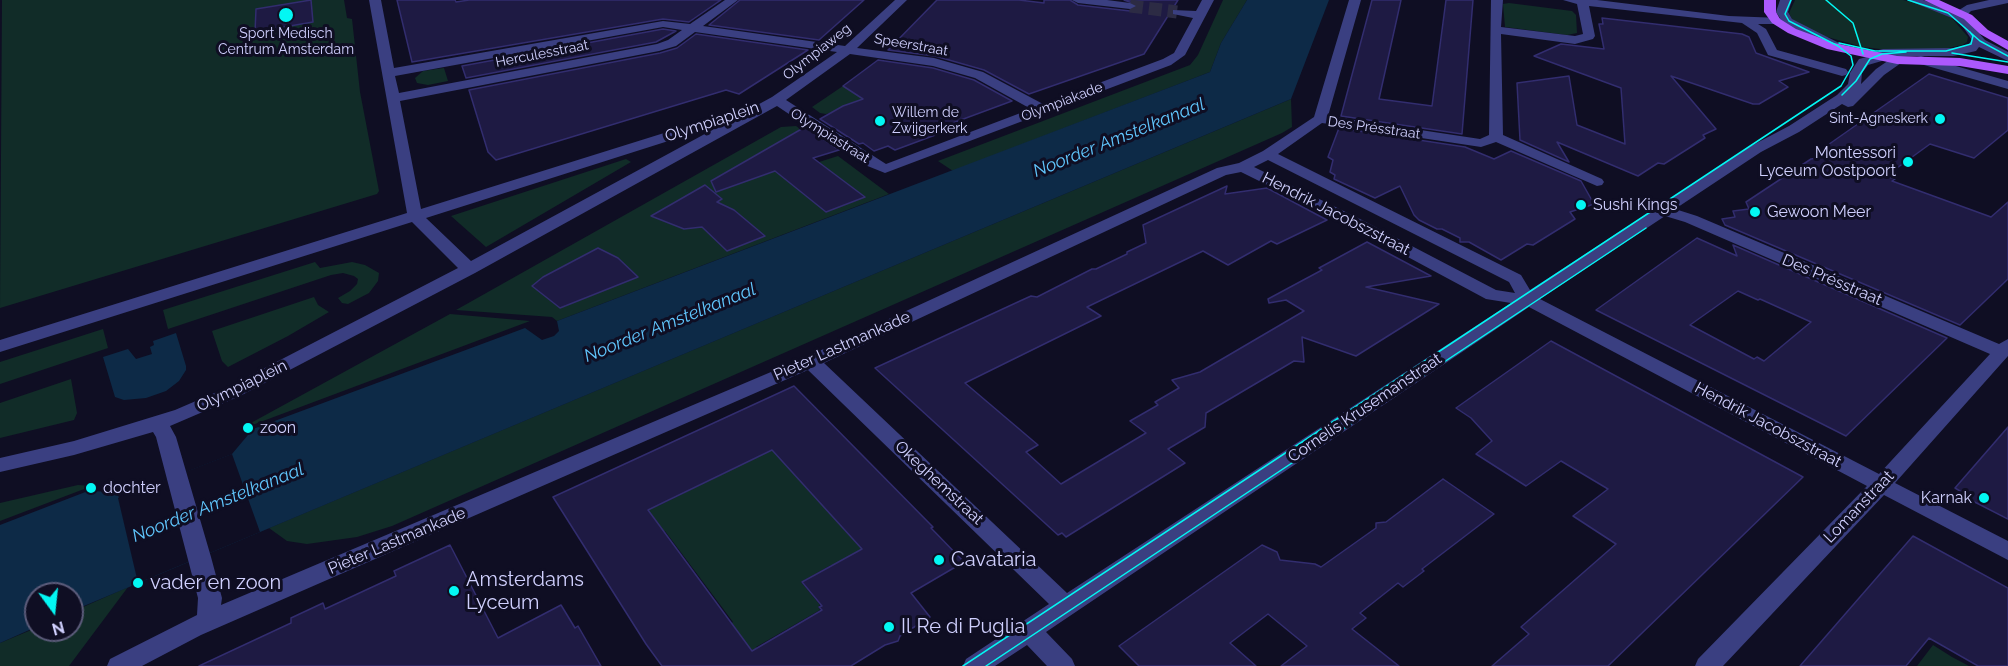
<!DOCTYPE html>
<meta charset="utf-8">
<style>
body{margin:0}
#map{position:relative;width:2008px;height:666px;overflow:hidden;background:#0f0e23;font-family:Raleway,sans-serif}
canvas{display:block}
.north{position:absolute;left:24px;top:582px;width:60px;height:60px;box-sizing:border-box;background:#0f0e23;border:2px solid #5c5c7b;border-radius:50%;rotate:165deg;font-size:16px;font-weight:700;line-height:24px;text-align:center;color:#d0d0fe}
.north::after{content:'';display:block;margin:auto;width:21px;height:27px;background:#03f7f3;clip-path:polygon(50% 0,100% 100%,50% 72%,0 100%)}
</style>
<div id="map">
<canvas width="2008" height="666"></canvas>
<div class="north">N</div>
</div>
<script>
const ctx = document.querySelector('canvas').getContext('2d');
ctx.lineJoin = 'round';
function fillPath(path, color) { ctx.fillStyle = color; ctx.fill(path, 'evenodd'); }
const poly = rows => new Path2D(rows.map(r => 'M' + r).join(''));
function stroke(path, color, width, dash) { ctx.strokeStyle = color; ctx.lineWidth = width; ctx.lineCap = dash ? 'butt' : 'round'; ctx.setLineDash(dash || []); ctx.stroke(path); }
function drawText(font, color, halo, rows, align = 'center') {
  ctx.font = font + ' Raleway,sans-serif'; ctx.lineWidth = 6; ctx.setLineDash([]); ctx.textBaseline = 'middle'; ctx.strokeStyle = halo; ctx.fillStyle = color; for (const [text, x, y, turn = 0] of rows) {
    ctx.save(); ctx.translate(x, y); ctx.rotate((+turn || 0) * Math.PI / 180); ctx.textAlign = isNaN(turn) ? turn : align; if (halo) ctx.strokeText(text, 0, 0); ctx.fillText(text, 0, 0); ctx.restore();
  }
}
fillPath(poly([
 [2,0,344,0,347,18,352,19,360,92,379,191,377,194,0,308],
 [1223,0,1247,0,1221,43,1210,72,953,171,938,161,1190,65,1198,55],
 [1795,0,1903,0,1924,5,1951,17,1968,37,1967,42,1962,45,1940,50,1888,50,1863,47,1820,35,1793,21,1789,13],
 [1509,3,1572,11,1576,15,1577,33,1567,35,1505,27,1503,4],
 [444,68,448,81,428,85,417,83,415,78,423,71],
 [843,86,850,86,874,99,826,114,820,113,812,107],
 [1291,99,1292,127,1282,133,392,526,357,537,307,544,287,541,269,528],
 [796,126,831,150,812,158,816,163,838,156,889,194,557,321,552,317,456,310,781,127],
 [626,159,631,162,486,247,451,216],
 [315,262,320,268,352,262,365,265,379,273,378,281,369,293,348,304,342,303,338,298,350,291,357,284,358,279,354,276,343,273,331,275,168,329,163,310],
 [314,297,318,305,329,312,288,336,228,367,222,361,212,331],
 [450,314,530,321,247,427,249,424],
 [103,329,108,348,0,384,0,362],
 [71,379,77,413,74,420,0,438,0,403],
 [771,447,821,504,825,503,845,531,848,529,864,547,858,551,867,561,851,587,831,565,801,582,820,605,818,607,820,610,756,647,759,651,734,666,726,626,733,622,665,531,657,534,633,512,648,505,658,506,769,451],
 [78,485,92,486,0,521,0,503],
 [128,587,69,666,0,666,0,643,36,628,36,630,72,630,72,612],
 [1933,645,1952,657,1969,666,1917,666]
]), '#112c28');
fillPath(poly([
 [1247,0,1329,0,1291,99,72,611,72,594,36,594,36,627,0,643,0,525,88,491,117,492,119,498,232,454,253,429,525,328,542,340,554,336,559,331,557,321,1210,72,1221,43],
 [176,333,186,366,186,370,179,381,166,391,146,398,124,400,115,397,103,357,128,349,136,359,152,354,150,347,154,345,153,341]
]), '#0d2a47');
fillPath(poly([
 [232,454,260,532,138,583,118,498]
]), '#0f0e23');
const building = poly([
 [311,0,313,22,255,32,256,9,311,0],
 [397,0,455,0,456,2,469,0,721,0,689,22,663,19,412,62,397,0],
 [740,0,864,0,819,40,709,25,740,0],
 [937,0,1019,0,1044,3,1044,0,1070,0,1078,5,1130,11,1138,5,1124,0,1178,0,1144,54,1029,94,984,70,935,56,888,50,937,0],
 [1372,0,1401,0,1379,99,1432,106,1446,0,1473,0,1462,134,1341,116,1372,0],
 [1602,18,1742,34,1749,37,1756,53,1809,72,1779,81,1788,87,1759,104,1753,104,1671,76,1716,129,1703,135,1705,138,1664,164,1658,163,1638,176,1557,142,1569,162,1520,140,1517,83,1569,76,1577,125,1625,144,1621,88,1534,56,1561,44,1604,49,1599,24,1603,24,1602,18],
 [663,29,676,31,656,42,466,78,462,66,663,29],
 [696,34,808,50,739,94,726,90,496,160,488,152,469,90,660,53,677,48,696,34],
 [878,60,933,68,974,80,1012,101,931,131,938,134,895,150,888,146,874,151,863,143,859,144,820,119,843,106,863,99,843,86,878,60],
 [1929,74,2008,98,2008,130,1974,158,1930,144,1886,176,1895,179,1892,181,1991,217,2008,202,2008,279,1960,325,1725,225,1722,219,1735,217,1733,211,1749,209,1746,202,1811,159,1817,158,1815,154,1929,74],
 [805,127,839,150,813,158,865,197,826,212,775,171,716,192,711,181,805,127],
 [1339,128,1465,147,1494,159,1511,151,1581,181,1594,204,1570,212,1575,219,1533,245,1527,244,1501,260,1469,242,1460,242,1460,238,1442,229,1437,229,1419,220,1414,215,1400,186,1375,198,1334,179,1335,175,1330,172,1333,160,1328,157,1339,128],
 [705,185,722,199,717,202,734,210,765,236,727,251,702,227,684,229,651,216,705,185],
 [1227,186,1225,194,1267,188,1327,220,1277,244,1271,241,1228,265,1203,251,1087,307,1101,316,965,383,1038,445,1026,452,1061,484,1146,433,1130,421,1158,405,1155,402,1179,388,1172,380,1200,372,1304,311,1286,300,1269,303,1268,299,1322,270,1319,268,1367,242,1431,276,1366,287,1439,304,1356,356,1302,337,1304,362,1294,361,1206,413,1205,427,1168,449,1185,463,1066,537,1062,533,1058,535,875,368,1020,301,1031,296,1037,297,1092,269,1096,269,1127,254,1127,252,1146,243,1143,225,1227,186],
 [1697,238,1737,256,1733,245,1947,338,1846,436,1596,310,1697,238],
 [1738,291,1758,300,1760,299,1811,322,1764,361,1757,357,1754,359,1690,325,1738,291],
 [598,248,618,258,638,277,560,308,532,286,543,277,598,248],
 [1551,341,1803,477,1608,666,1492,666,1529,634,1521,627,1616,544,1573,516,1608,489,1561,461,1526,486,1476,454,1492,441,1471,418,1456,408,1551,341],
 [794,386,933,527,931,528,964,562,911,593,930,617,900,636,898,641,885,645,851,666,662,666,646,644,553,497,794,386],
 [772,450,862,549,802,582,822,606,819,607,822,610,752,651,648,510,772,450],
 [2008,427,2008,519,1959,494,1960,491,1955,488,2008,427],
 [1443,479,1494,514,1422,569,1424,571,1403,587,1398,583,1360,613,1366,618,1352,629,1399,666,1281,666,1307,646,1268,614,1230,643,1256,666,1139,666,1119,646,1262,545,1277,552,1280,560,1315,564,1321,567,1376,528,1376,523,1386,522,1443,479],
 [1913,536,2008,588,2008,666,1978,666,1929,638,1906,666,1800,666,1913,536],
 [450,545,498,638,561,605,575,628,578,626,601,666,199,666,291,623,291,618,323,603,325,609,396,576,394,571,450,545]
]);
fillPath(building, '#1e1a43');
stroke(building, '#322d6f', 1.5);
stroke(poly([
 [1130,6,1177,12]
]), '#2c2b44', 13, [13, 6]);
fillPath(poly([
 [369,0,381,0,394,68,663,21,690,24,725,0,738,0,703,26,845,46,895,0,907,0,857,48,934,58,983,72,1043,104,1163,59,1174,53,1193,18,1173,14,1173,10,1196,11,1202,0,1214,0,1185,55,1171,65,885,173,865,165,777,106,475,273,240,396,170,426,176,437,211,557,222,598,221,605,804,358,1217,168,1239,163,1263,151,1314,117,1349,0,1361,0,1328,116,1480,139,1489,135,1491,0,1503,0,1501,27,1575,36,1583,34,1577,4,1563,0,1597,0,1729,16,1780,18,1776,12,1780,0,1792,0,1788,12,1792,19,1841,44,1839,47,1831,47,1802,34,1781,21,1776,24,1758,24,1766,29,1777,50,1846,69,1848,72,1846,75,1842,76,1768,55,1757,33,1742,23,1589,6,1595,36,1593,39,1575,44,1501,34,1503,135,1602,179,1604,182,1602,185,1597,186,1496,142,1481,147,1322,123,1278,154,1521,275,1530,290,1751,146,1789,126,1837,95,1848,84,1850,73,1859,59,1878,54,1879,50,1883,49,1953,48,1968,45,1972,40,1961,24,1952,18,1907,0,1923,0,1956,12,1967,5,1989,0,2008,0,2008,3,1971,11,1965,17,1985,40,2008,52,2008,61,1979,47,1976,51,1953,56,1898,56,1903,60,1901,63,1884,75,1853,106,1848,107,1842,104,1799,132,1761,152,1675,209,1697,216,1999,344,2008,339,2008,356,1895,483,2008,541,2008,560,1884,495,1723,666,1695,666,1698,659,1867,486,1529,307,1046,632,1072,659,1075,666,1047,666,1027,645,995,666,963,666,966,659,1049,604,808,370,201,635,142,666,107,666,110,659,197,615,198,598,156,437,153,432,74,455,0,472,0,458,74,441,175,410,226,388,458,268,412,222,0,352,0,340,407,213,369,0],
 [663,27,682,30,668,40,657,44,399,93,395,76,663,27],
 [695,32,837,52,772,97,739,115,733,112,728,113,421,209,400,101,659,51,676,46,695,32],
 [850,54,933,66,975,78,1031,109,886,164,786,100,850,54],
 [1892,58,1876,69,1861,84,1862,73,1868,65,1892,58],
 [725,123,471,261,426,218,725,123],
 [1268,160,1509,282,1515,293,1496,290,1364,221,1254,167,1268,160],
 [1241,172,1352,227,1486,299,1511,303,1067,593,824,363,1226,175,1241,172],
 [1665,216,1685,222,1990,354,1879,474,1540,299,1665,216],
 [1072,0,1107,0,1130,3,1136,6,1130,9,1078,3,1072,0],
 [1921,56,2008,81,2008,89,1917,63,1915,60,1917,57,1921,56]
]), '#3a3f81');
fillPath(poly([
 [1764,0,1776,0,1776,12,1780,19,1796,29,1834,43,1897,56,1960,58,2008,66,2008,74,1960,66,1897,64,1827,49,1788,33,1772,23,1764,12,1764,0],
 [1924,0,1939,0,1972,15,1988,30,2008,41,2008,50,1980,34,1964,19,1924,0]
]), '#ac59fd');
stroke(poly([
 [1826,0,1853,23,1863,54],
 [1908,0,1948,13,1980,41,2008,56],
 [1839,43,1875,51,1946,51,1971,44,1973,36,1970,32],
 [1952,53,2008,62],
 [1842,95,1856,81,1870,59,1882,54,1906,52],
 [963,666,1841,86,1853,65,1851,56,1838,46,1789,21,1785,14,1791,0],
 [986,666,1646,228]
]), '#03f7f3', 1.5);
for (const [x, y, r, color] of [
 [286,15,8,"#03f7f3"],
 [1940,119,6,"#03f7f3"],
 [880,121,6,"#03f7f3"],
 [1908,162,6,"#03f7f3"],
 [1581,205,6,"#03f7f3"],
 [1755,212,6,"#03f7f3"],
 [248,428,6,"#03f7f3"],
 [91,488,6,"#03f7f3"],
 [1984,498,6,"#03f7f3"],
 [939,560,6,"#03f7f3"],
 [138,583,6,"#03f7f3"],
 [454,591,6,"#03f7f3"],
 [889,627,6,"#03f7f3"]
]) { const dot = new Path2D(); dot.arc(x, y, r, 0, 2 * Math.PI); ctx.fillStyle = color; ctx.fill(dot); stroke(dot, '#0f0e23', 2); }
drawText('14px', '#d0d0fe', '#0f0e23', [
 ["Sport Medisch",286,34],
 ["Centrum Amsterdam",286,50],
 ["Willem de",892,113,"left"],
 ["Zwijgerkerk",892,129,"left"],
 ["Sint-Agneskerk",1928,119,"right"]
]);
drawText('14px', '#d0d0fe', '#0f0e23', [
 ["Speerstraat",911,45,10],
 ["Olympiaweg",817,52,-38],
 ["Herculesstraat",542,54,-11],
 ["Olympiakade",1062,102,-21],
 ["Des Présstraat",1374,128,8],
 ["Olympiastraat",830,136,32]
]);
drawText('16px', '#d0d0fe', '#0f0e23', [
 ["Olympiaplein",712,122,-18],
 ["Hendrik Jacobszstraat",1336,214,27],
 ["Des Présstraat",1832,280,23],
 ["Pieter Lastmankade",842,346,-24],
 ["Olympiaplein",242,386,-26],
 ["Cornelis Krusemanstraat",1365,408,-34],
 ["Hendrik Jacobszstraat",1768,425,28],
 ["Okeghemstraat",939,483,43],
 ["Lomanstraat",1859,507,-46],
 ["Pieter Lastmankade",397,541,-23]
]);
drawText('16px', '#d0d0fe', '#0f0e23', [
 ["Montessori",1896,153,"right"],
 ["Lyceum Oostpoort",1896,171,"right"],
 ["Sushi Kings",1593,205],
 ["Gewoon Meer",1767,212],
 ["zoon",260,428],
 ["dochter",103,488],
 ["Karnak",1972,498,"right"]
], 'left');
drawText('italic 18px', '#60c6fd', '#0f0e23', [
 ["Noorder Amstelkanaal",1119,138,-22],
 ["Noorder Amstelkanaal",670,323,-22],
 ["Noorder Amstelkanaal",218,503,-22]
]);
drawText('20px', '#d0d0fe', '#0f0e23', [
 ["Cavataria",951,560],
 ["Amsterdams",466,580],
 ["Lyceum",466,603],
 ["vader en zoon",150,583],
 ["Il Re di Puglia",901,627]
], 'left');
</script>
